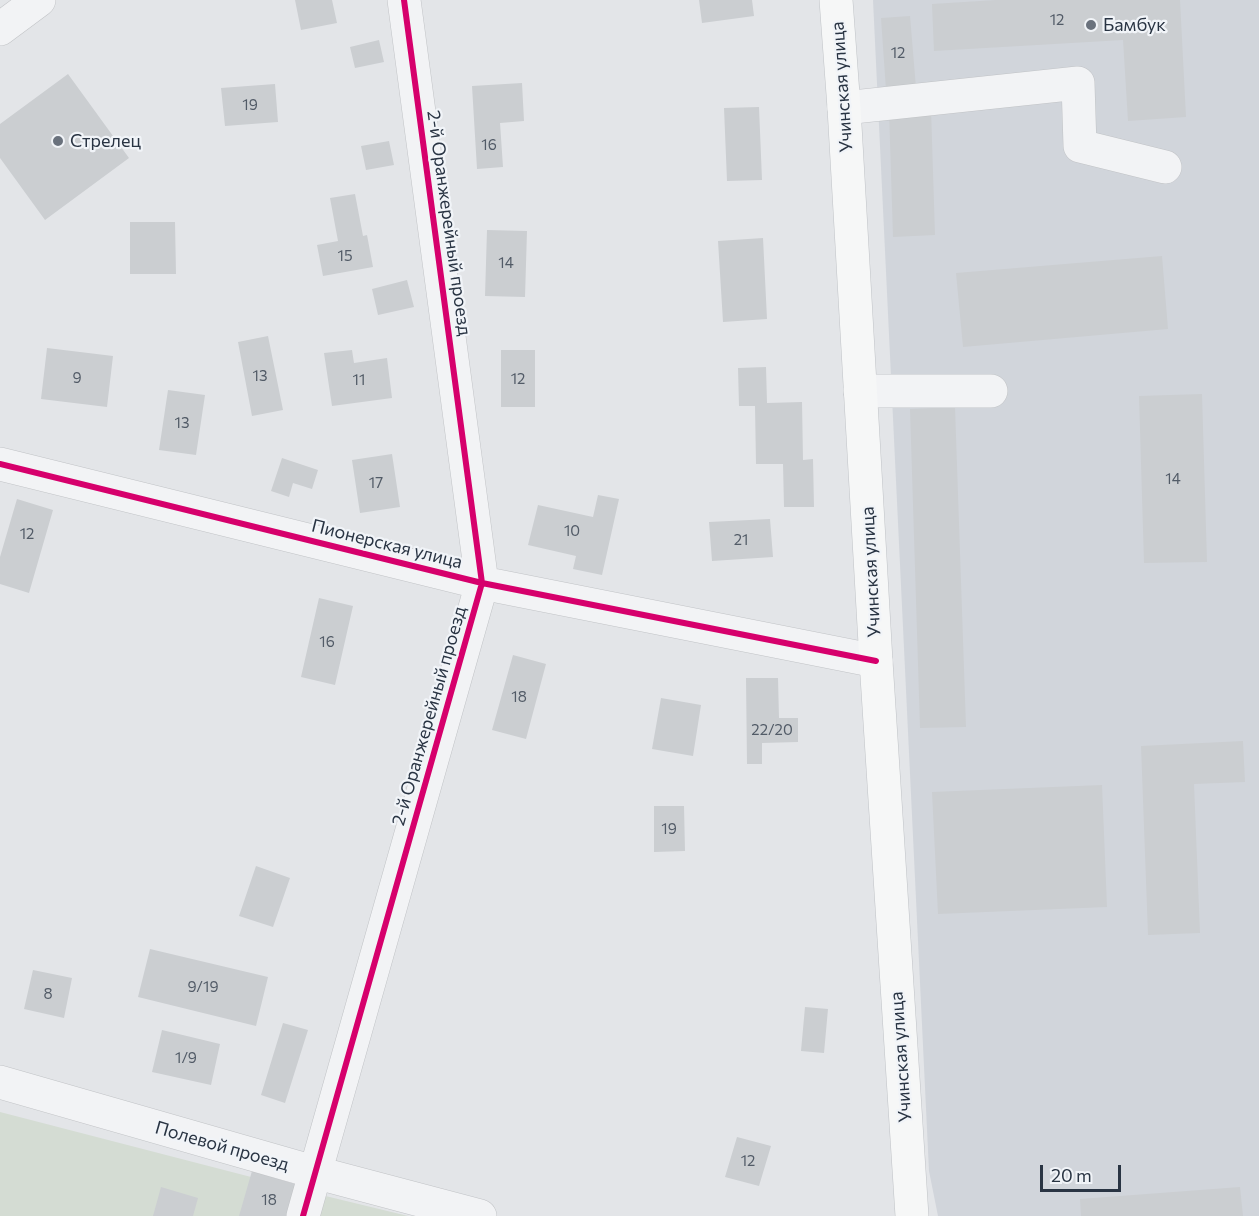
<!DOCTYPE html>
<meta charset="utf-8">
<style>
body{margin:0}
#map{position:relative;width:1259px;height:1216px;overflow:hidden;background:#e3e5e8;font-family:Commissioner,sans-serif}
canvas{display:block}
.scale{position:absolute;left:1040px;top:1165px;width:81px;height:27px;box-sizing:border-box;border:3px solid #293443;border-top:0;padding-left:8px;font-size:18px;line-height:21px;white-space:nowrap;color:#293443;-webkit-text-stroke:4px #f1f4f8;paint-order:stroke}
</style>
<div id="map">
<canvas width="1259" height="1216"></canvas>
<div class="scale">20 m</div>
</div>
<script>
const ctx = document.querySelector('canvas').getContext('2d');
ctx.lineJoin = 'round';
function fillPath(path, color) { ctx.fillStyle = color; ctx.fill(path, 'evenodd'); }
const poly = rows => new Path2D(rows.map(r => 'M' + r).join(''));
function stroke(path, color, width, dash) { ctx.strokeStyle = color; ctx.lineWidth = width; ctx.lineCap = dash ? 'butt' : 'round'; ctx.setLineDash(dash || []); ctx.stroke(path); }
function drawText(font, color, halo, rows, align = 'center') {
  ctx.font = font + ' Commissioner,sans-serif'; ctx.lineWidth = 4.5; ctx.setLineDash([]); ctx.textBaseline = 'middle'; ctx.strokeStyle = halo; ctx.fillStyle = color; for (const [text, x, y, turn = 0] of rows) {
    ctx.save(); ctx.translate(x, y); ctx.rotate((+turn || 0) * Math.PI / 180); ctx.textAlign = isNaN(turn) ? turn : align; if (halo) ctx.strokeText(text, 0, 0); ctx.fillText(text, 0, 0); ctx.restore();
  }
}
fillPath(poly([
 [873,0,1259,0,1259,1216,938,1216,929,1171]
]), '#d1d5db');
fillPath(poly([
 [0,1112,309,1192,408,1216,0,1216]
]), '#d4dcd3');
fillPath(poly([
 [295,0,332,0,337,23,301,30],
 [699,0,752,0,754,16,702,23],
 [996,0,1180,0,1186,117,1128,121,1123,40,934,51,932,4],
 [910,16,916,88,886,90,881,18],
 [379,40,384,62,355,68,350,47],
 [68,74,129,158,45,220,0,158,0,124],
 [522,83,524,121,500,123,503,167,477,169,472,86],
 [275,84,278,122,225,126,221,88],
 [759,107,762,180,727,181,724,108],
 [931,109,935,235,893,237,889,110],
 [389,141,394,165,366,170,361,146],
 [355,194,363,236,367,235,373,267,323,276,317,245,338,241,330,198],
 [130,222,175,222,176,274,130,274],
 [487,230,527,231,525,297,485,296],
 [763,238,767,319,723,322,718,241],
 [1162,256,1168,329,963,347,956,273],
 [407,280,414,307,378,315,372,289],
 [268,336,283,410,252,416,238,342],
 [47,348,113,356,107,407,41,399],
 [352,350,354,363,387,358,392,398,332,406,324,353],
 [501,350,535,350,535,407,501,407],
 [766,367,767,403,802,402,803,460,813,459,814,507,784,507,783,464,756,464,755,406,739,406,738,368],
 [168,390,205,395,196,455,159,450],
 [1202,394,1207,562,1144,563,1139,396],
 [955,407,966,727,920,728,910,409],
 [392,454,400,507,360,513,352,460],
 [282,458,318,470,312,489,293,483,289,497,271,491],
 [598,495,619,499,602,575,573,569,576,556,528,545,538,505,593,517],
 [17,499,53,510,29,593,0,584,0,557],
 [770,519,773,557,712,561,709,522],
 [319,598,353,606,335,685,301,677],
 [513,655,546,664,526,739,492,730],
 [746,678,778,678,779,718,798,718,798,742,762,743,762,764,747,764],
 [661,698,701,705,693,756,652,749],
 [1243,741,1245,782,1194,784,1200,933,1148,935,1141,746],
 [1102,785,1107,907,938,914,932,792],
 [654,806,684,806,685,851,654,852],
 [256,866,290,878,273,927,239,916],
 [150,949,268,977,256,1026,138,997],
 [33,970,72,978,64,1018,24,1009],
 [805,1007,828,1009,824,1053,801,1051],
 [283,1023,308,1030,285,1103,261,1095],
 [162,1030,220,1044,211,1085,152,1072],
 [737,1137,771,1146,759,1186,725,1177],
 [252,1171,298,1185,290,1216,239,1216],
 [161,1187,198,1198,193,1216,153,1216],
 [1240,1187,1243,1216,1081,1216,1080,1199]
]), '#cbced1');
const minor = poly([
 [0,29,39,0],
 [844,108,1078,83,1080,146,1165,167],
 [860,391,991,391],
 [0,464,482,583,876,661],
 [0,1082,314,1172,480,1216],
 [303,1216,482,583,404,0]
]);
const major = poly([
 [836,0,844,108,876,661,912,1216]
]);
stroke(minor, '#c1c3c6', 34);
stroke(major, '#bfc2c6', 34);
stroke(minor, '#f2f3f5', 33);
stroke(major, '#f6f7f7', 33);
stroke(poly([
 [0,464,482,583,876,661],
 [303,1216,482,583,404,0]
]), '#d6006c', 6);
for (const [x, y, r, color] of [
 [1091,25,6,"#6a727d"],
 [58,141,6,"#6a727d"]
]) { const dot = new Path2D(); dot.arc(x, y, r, 0, 2 * Math.PI); ctx.fillStyle = color; ctx.fill(dot); stroke(dot, '#f1f4f8', 2); }
drawText('15px', '#525b67', null, [
 ["12",1057,20],
 ["12",898,53],
 ["19",250,105],
 ["16",489,145],
 ["15",345,256],
 ["14",506,263],
 ["13",260,376],
 ["9",77,378],
 ["12",518,379],
 ["11",359,380],
 ["13",182,423],
 ["14",1173,479],
 ["17",376,483],
 ["10",572,531],
 ["12",27,534],
 ["21",741,540],
 ["16",327,642],
 ["18",519,697],
 ["22/20",772,730],
 ["19",669,829],
 ["9/19",203,987],
 ["8",48,994],
 ["1/9",186,1058],
 ["12",748,1161],
 ["18",269,1200]
]);
drawText('18px', '#293443', '#f1f4f8', [
 ["Бамбук",1103,25],
 ["Стрелец",70,141]
], 'left');
drawText('18px', '#293443', '#f1f4f8', [
 ["Учинская улица",842,87,-94],
 ["2-й Оранжерейный проезд",449,223,82],
 ["Пионерская улица",387,544,14],
 ["Учинская улица",871,572,-93],
 ["2-й Оранжерейный проезд",429,716,-74],
 ["Учинская улица",901,1057,-94],
 ["Полевой проезд",222,1146,16]
]);
</script>
